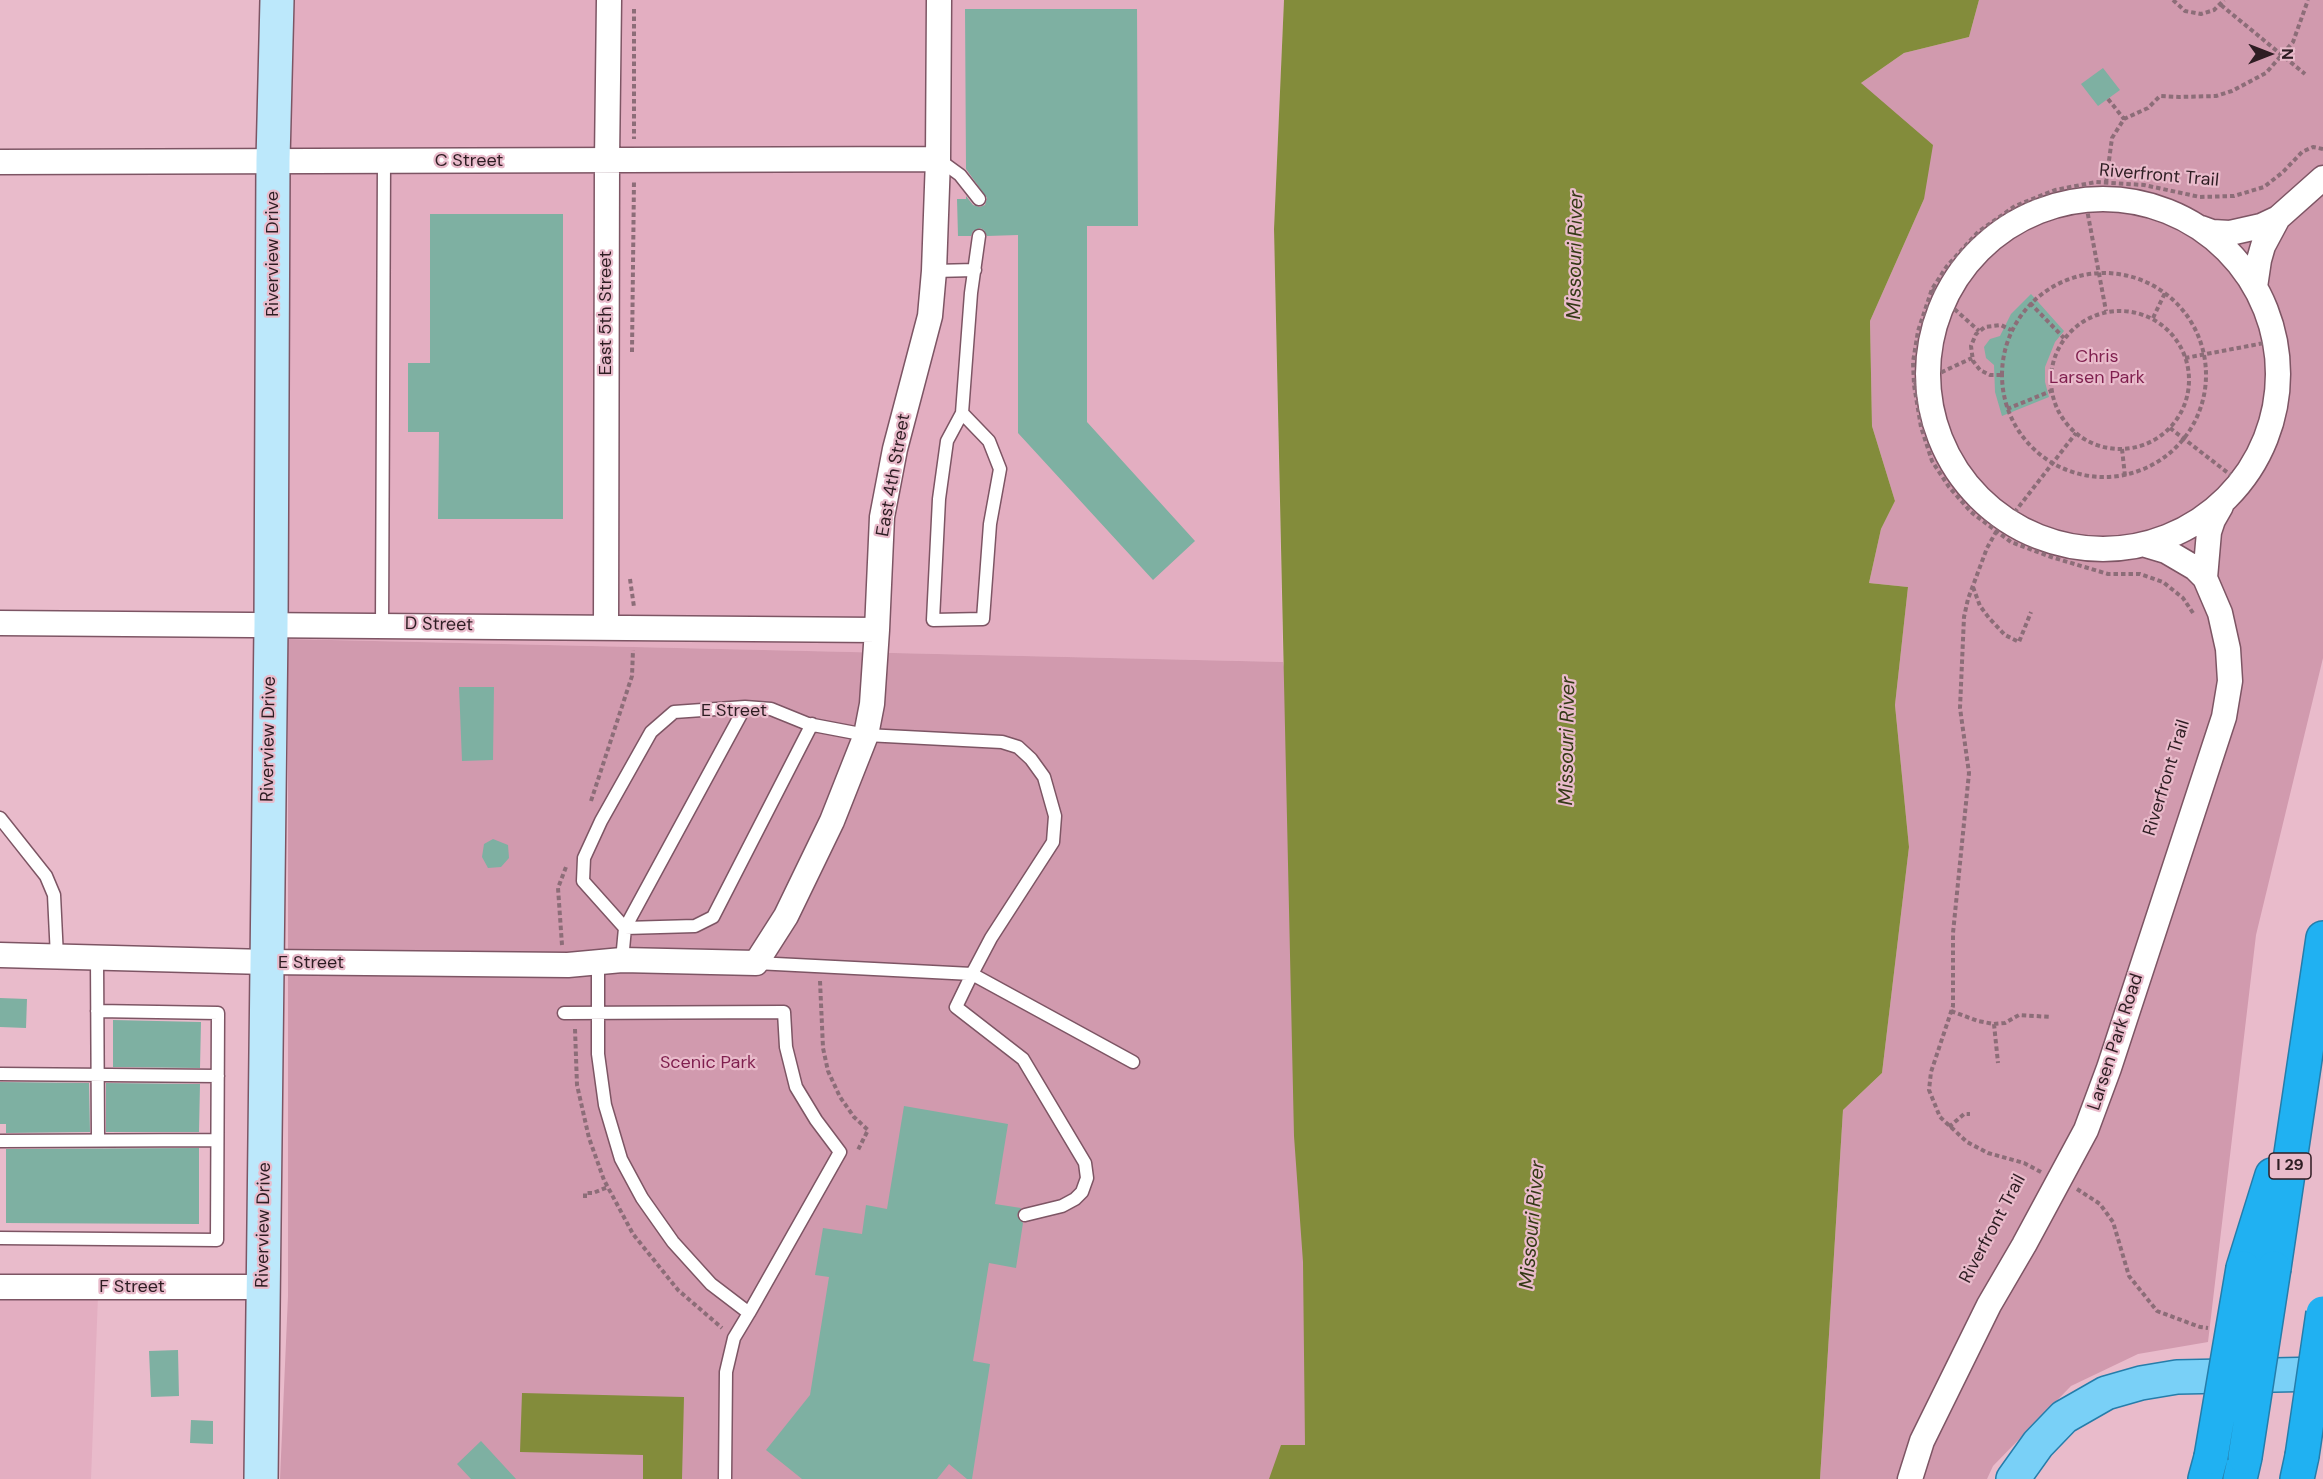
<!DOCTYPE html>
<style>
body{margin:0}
#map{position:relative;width:2323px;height:1479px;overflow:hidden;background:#e9bbcb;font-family:"DM Sans",sans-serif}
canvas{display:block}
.north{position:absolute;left:2239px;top:24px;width:60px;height:60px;-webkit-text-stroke:4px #e9bbcb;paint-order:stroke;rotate:90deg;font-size:16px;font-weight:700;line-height:24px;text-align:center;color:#2e1d23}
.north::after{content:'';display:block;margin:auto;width:21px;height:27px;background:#2e1d23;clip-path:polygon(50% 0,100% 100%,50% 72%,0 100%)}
</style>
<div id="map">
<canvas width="2323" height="1479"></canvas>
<div class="north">N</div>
</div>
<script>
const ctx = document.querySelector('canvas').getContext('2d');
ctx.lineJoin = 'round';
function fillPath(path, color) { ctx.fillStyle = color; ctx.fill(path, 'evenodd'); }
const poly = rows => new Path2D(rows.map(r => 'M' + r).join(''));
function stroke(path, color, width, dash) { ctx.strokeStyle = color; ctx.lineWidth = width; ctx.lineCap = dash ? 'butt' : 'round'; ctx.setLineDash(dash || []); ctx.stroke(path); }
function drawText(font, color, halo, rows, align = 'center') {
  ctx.font = font + ' "DM Sans",sans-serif'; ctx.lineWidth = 4.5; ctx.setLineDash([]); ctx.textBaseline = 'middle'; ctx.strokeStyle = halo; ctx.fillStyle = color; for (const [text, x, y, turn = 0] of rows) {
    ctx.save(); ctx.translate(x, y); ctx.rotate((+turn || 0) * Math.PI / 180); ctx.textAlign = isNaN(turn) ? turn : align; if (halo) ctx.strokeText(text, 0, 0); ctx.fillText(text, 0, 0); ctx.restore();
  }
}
fillPath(poly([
 [290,0,1284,0,1274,229,1283,662,288,639],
 [0,1296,98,1296,91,1479,0,1479]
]), '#e3aec1');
fillPath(poly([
 [1979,0,2323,0,2323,658,2256,935,2208,1342,2138,1354,2071,1386,1993,1466,1987,1479,1820,1479,1843,1110,1882,1073,1909,847,1895,705,1908,587,1869,583,1881,529,1895,501,1872,426,1870,321,1924,199,1861,83,1904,53,1969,37],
 [288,639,1283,662,1408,1326,1365,1479,280,1479,288,1296]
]), '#d19aae');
fillPath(poly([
 [1284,0,1979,0,1969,37,1904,53,1861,83,1933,145,1924,199,1870,321,1872,426,1895,501,1881,529,1869,583,1908,587,1895,705,1909,847,1882,1073,1843,1110,1820,1479,1269,1479,1281,1445,1305,1445,1303,1262,1294,1136,1274,229],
 [522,1393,684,1397,682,1479,643,1479,643,1455,520,1452]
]), '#838c3b');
fillPath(poly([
 [965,9,1137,9,1138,226,1087,226,1087,422,1195,541,1153,580,1018,433,1018,235,987,236,984,230,980,228,973,231,971,236,958,236,957,199,966,199,966,196,973,205,980,207,985,205,987,198,966,169],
 [2103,68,2120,90,2098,106,2081,84],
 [430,214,563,214,563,519,438,519,439,432,408,432,408,363,430,363],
 [2031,294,2064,331,2055,342,2045,367,2045,382,2049,397,2002,416,1995,392,1994,365,1986,358,1984,347,1990,339,2000,336,2011,314],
 [459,687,494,687,493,760,462,761],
 [493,839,508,845,509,858,501,867,488,868,482,857,484,844],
 [0,998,27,999,26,1028,0,1027],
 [113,1020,201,1022,200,1068,113,1067],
 [0,1082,89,1083,90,1132,6,1133,6,1124,0,1124],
 [106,1083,200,1084,199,1132,106,1132],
 [904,1106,1008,1124,995,1204,1021,1208,1017,1216,1023,1223,1016,1268,989,1263,973,1361,990,1364,972,1479,967,1479,949,1464,937,1479,802,1479,766,1450,810,1395,829,1277,815,1275,823,1228,862,1234,866,1205,887,1209],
 [199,1148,199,1224,6,1223,6,1149],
 [178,1350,179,1396,151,1397,149,1351],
 [191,1420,213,1421,213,1444,190,1443],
 [481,1441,516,1479,471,1479,457,1464]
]), '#7eb0a2');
const service = poly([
 [938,159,960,175,979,199],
 [934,271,975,270],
 [962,413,989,441,1000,469,990,524,983,619,933,620,939,499,947,441,962,413,971,293,979,236],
 [382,625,384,161],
 [0,818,46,876,54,895,57,957],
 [625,928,695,926,713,917,812,724],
 [625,928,745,707],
 [97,958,98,1139],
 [622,960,625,928,583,881,584,858,601,821,651,732,674,712,745,707,771,709,808,724,866,735,1002,742,1018,747,1031,759,1044,777,1055,816,1053,842,991,938,972,974,756,963],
 [598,961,598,1054,605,1105,621,1159,642,1198,673,1242,711,1284,749,1313,734,1338,726,1372,725,1479],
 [564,1013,784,1012,786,1047,796,1087,816,1120,840,1152,749,1313],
 [0,1074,218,1076],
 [0,1141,217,1140],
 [1025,1215,1062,1206,1075,1199,1082,1192,1087,1178,1085,1163,1023,1059,956,1007,972,974,1133,1062],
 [0,1238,217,1240,218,1013,97,1011]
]);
const minor = poly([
 [0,162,938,159],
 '1928 374a175 175 0 1 1 350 0a175 175 0 1 1-350 0Z',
 [2201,228,2212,232,2230,233,2261,226,2278,218,2323,178],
 [2255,287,2259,260,2263,246,2278,218],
 [2205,578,2209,532,2213,520,2221,506],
 [0,623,877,630],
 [606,627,607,160,609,0],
 [0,955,266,962,568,965,622,960,756,963,786,916,832,821,866,735,872,704,877,630,882,517,895,449,930,316,934,271,938,159,939,0],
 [0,1287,263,1287],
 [1910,1479,1922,1441,1989,1305,2024,1245,2086,1130,2109,1068,2224,717,2230,681,2228,649,2220,613,2205,578,2195,568,2166,551,2146,545]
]);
const secondary = poly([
 [261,1479,271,626,273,160,277,0]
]);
const primary = poly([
 [2013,1479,2038,1444,2064,1417,2106,1393,2141,1383,2177,1377,2323,1374]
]);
const motorway = poly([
 [2243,1268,2272,1175],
 [2274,1268,2323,938],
 [2205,1479,2211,1457],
 [2240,1479,2245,1457],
 [2297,1479,2302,1456]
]);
stroke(service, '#7d5564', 15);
stroke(minor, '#7d5564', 27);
stroke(secondary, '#7d5564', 36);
stroke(primary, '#257daa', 36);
stroke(motorway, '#257daa', 36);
stroke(poly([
 [2173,0,2185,11,2201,14,2214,10,2224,0],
 [2221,5,2305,74],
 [634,9,634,139],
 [2108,99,2124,119],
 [2106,183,2112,138,2124,119,2148,108,2160,96,2179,97,2216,96,2232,91,2266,73,2293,42,2308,0],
 [2085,199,2106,311],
 '2002 375a102 102 0 1 1 204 0a102 102 0 1 1-204 0Z',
 [1932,289,1979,331],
 [2030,303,2064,338],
 '2051 380a69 69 0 1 1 138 0a69 69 0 1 1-138 0Z',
 [2153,318,2165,293],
 [632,352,634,180],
 [2185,358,2275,341],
 [2001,375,1990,375,1980,370,1973,361,1971,346,1976,334,1985,327,2001,325,2011,330],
 [1914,385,1972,358],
 [2007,409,2051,391],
 [2170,428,2241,483],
 [2122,449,2125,476],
 [630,579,634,607],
 [1973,587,1980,606,1989,618,2005,635,2019,642,2031,612],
 [2193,613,2183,598,2163,582,2140,574,2108,574,2051,557,2011,542,1971,512,1949,487,1932,461,1921,427,1914,385,1913,362,1918,331,1932,289,1947,266,1978,232,2015,206,2055,190,2096,182,2144,185,2200,197,2234,196,2264,187,2283,172,2302,152,2313,147,2323,149],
 [591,801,632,676,633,650],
 [562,945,558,888,566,867],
 [820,981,823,1048,828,1071,840,1097,854,1117,868,1130,857,1152],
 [1951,1011,1978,1021,1994,1024,2005,1023,2019,1015,2051,1017],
 [1994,1024,1998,1063],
 [575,1029,577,1085,589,1138,604,1180,633,1234,678,1290,722,1328],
 [1949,1127,1964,1114,1970,1114],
 [2041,1172,2024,1163,1988,1153,1967,1142,1940,1117,1929,1090,1931,1072,1953,1006,1953,933,1969,773,1960,708,1964,617,1968,599,1987,548,1996,532,2007,522,2076,433],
 [2077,1189,2100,1204,2113,1222,2129,1276,2157,1311,2200,1327,2208,1328],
 [585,1198,585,1193,593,1193,608,1187]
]), '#8c6d78', 4, [4.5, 3]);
stroke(service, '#fff', 12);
stroke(minor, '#fff', 24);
stroke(secondary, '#bce8fb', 33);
stroke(primary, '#79d0f7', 33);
stroke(motorway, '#20b1f2', 33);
const motorwayBridge = poly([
 [2302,1456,2323,1313],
 [2211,1457,2243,1268],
 [2245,1457,2274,1268]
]);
stroke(motorwayBridge, '#257daa', 36, []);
stroke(motorwayBridge, '#20b1f2', 33);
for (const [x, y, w] of [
 [2290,1166,42]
]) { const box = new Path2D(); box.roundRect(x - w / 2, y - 13, w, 26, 4.5); ctx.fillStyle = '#e9bbcb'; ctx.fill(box); stroke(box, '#2e1d23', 1.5); }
drawText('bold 16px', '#2e1d23', null, [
 ["I 29",2290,1166]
]);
drawText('18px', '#2e1d23', '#e9bbcb', [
 ["C Street",469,161],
 ["Riverfront Trail",2159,176,5],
 ["Riverview Drive",273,254,-90],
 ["East 5th Street",606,313,-90],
 ["East 4th Street",894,475,-80],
 ["D Street",439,625,1],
 ["E Street",734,711],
 ["Riverview Drive",269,739,-89],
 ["Riverfront Trail",2167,778,-73],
 ["E Street",311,963],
 ["Larsen Park Road",2116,1042,-72],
 ["Riverview Drive",264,1225,-89],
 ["Riverfront Trail",1993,1229,-62],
 ["F Street",132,1287]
]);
drawText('18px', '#7f1f4e', '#e9bbcb', [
 ["Chris",2097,357],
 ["Larsen Park",2097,378],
 ["Scenic Park",708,1063]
]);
drawText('italic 20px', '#343916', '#e9bbcb', [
 ["Missouri River",1576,255,-89],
 ["Missouri River",1568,741,-89],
 ["Missouri River",1533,1225,-85]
]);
</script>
